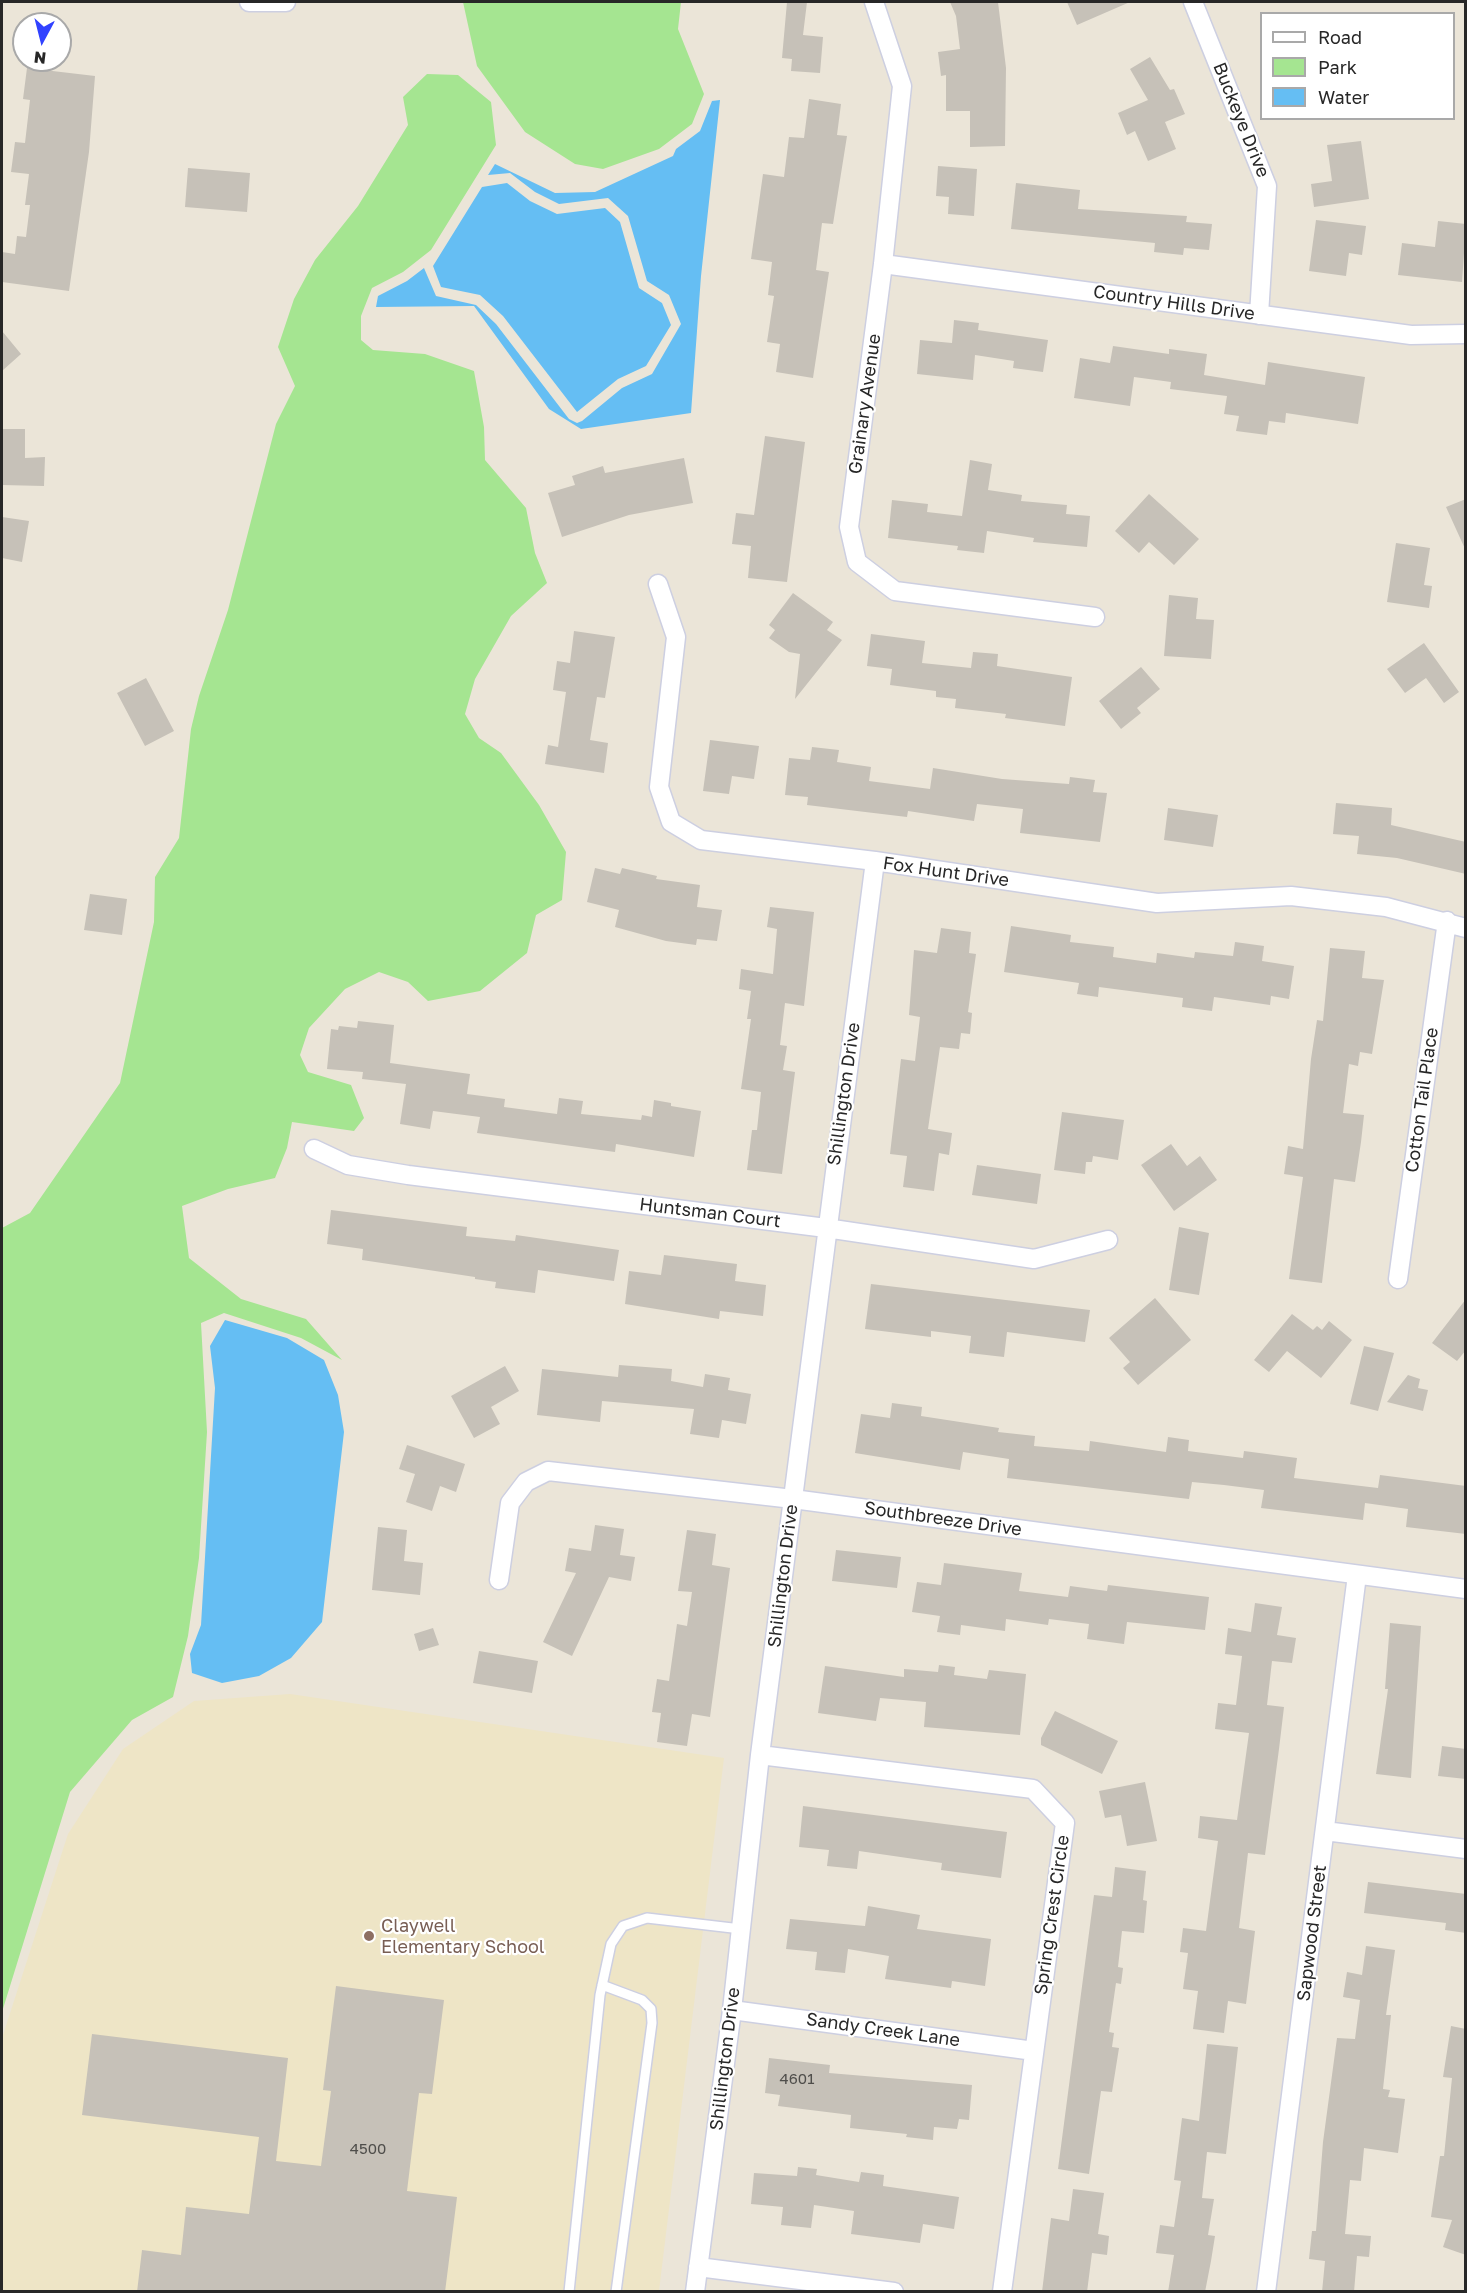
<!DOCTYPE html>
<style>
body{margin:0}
#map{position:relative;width:1467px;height:2293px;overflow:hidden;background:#ebe5d8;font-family:"Golos Text",sans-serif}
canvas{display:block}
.frame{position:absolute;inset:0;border:3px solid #272727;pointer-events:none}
.legend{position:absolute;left:1260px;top:12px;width:195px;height:108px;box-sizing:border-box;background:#fff;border:2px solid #a9a9a9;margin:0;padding:8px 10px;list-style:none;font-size:18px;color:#272727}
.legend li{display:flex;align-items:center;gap:12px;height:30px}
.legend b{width:30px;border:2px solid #a9a9a9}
.north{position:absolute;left:12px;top:12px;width:60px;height:60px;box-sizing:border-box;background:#fff;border:2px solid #a9a9a9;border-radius:50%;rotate:187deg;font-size:16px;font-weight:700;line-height:24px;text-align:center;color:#272727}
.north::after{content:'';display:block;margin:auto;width:21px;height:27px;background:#3142ff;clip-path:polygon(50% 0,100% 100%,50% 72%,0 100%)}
</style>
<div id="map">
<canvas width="1467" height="2293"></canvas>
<div class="frame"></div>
<ul class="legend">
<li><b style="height:8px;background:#fff"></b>Road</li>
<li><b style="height:16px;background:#a5e591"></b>Park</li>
<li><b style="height:16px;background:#65bef3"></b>Water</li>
</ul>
<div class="north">N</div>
</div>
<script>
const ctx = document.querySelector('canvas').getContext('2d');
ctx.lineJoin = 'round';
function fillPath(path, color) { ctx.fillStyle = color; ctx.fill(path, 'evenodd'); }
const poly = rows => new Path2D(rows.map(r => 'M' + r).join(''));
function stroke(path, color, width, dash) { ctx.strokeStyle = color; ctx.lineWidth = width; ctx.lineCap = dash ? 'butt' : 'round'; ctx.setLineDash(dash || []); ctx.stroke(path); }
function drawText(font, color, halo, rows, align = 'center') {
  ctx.font = font + ' "Golos Text",sans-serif'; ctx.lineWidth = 4.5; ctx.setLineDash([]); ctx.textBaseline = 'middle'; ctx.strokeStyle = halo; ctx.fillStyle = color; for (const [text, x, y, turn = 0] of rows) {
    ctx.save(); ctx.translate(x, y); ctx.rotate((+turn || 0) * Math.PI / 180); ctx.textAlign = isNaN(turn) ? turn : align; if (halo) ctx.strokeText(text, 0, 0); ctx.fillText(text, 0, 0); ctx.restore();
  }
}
fillPath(poly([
 [290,1694,724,1758,659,2291,2,2292,2,2038,68,1834,123,1749,194,1701]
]), '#eee5c6');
fillPath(poly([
 [463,2,681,2,678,29,704,94,692,124,659,149,603,169,575,164,525,132,477,66],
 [427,74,458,75,491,102,496,145,431,250,403,272,372,288,361,316,361,340,373,350,425,354,474,371,484,427,485,460,526,508,535,553,547,583,511,616,475,679,465,714,479,738,501,753,539,805,566,852,562,900,536,915,527,953,480,991,428,1001,408,982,379,972,345,989,309,1028,300,1055,308,1072,351,1085,364,1118,354,1131,292,1122,287,1148,275,1178,228,1189,182,1206,189,1258,241,1299,306,1319,342,1360,301,1338,224,1313,201,1323,207,1432,199,1558,188,1636,173,1697,132,1720,70,1792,2,2012,2,1228,30,1213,120,1083,154,922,155,877,179,838,191,729,199,696,228,610,276,424,295,386,278,347,294,299,315,260,358,206,408,125,403,97]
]), '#a5e591');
fillPath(poly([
 [720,100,701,276,691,413,581,429,549,409,474,306,376,307,378,296,407,281,424,268,436,296,476,305,496,324,569,419,577,423,582,421,622,388,652,374,681,324,669,295,647,281,628,216,608,198,559,204,535,192,510,173,488,175,495,164,555,193,595,192,673,156,676,149,700,131,712,101],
 [507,183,530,201,557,214,605,208,620,222,639,288,662,303,671,325,646,366,618,379,577,412,503,316,480,295,441,287,433,266,482,187],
 [225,1320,287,1338,324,1360,338,1395,344,1432,322,1622,291,1658,259,1676,222,1683,192,1673,190,1654,201,1625,215,1388,210,1346]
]), '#65bef3');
fillPath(poly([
 [787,2,807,2,803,35,823,37,820,73,791,71,792,59,782,58],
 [950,2,998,2,1006,68,1005,146,970,147,970,111,946,111,946,75,941,76,938,52,960,49,956,16],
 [1067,2,1130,2,1077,25],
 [1150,57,1170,90,1174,89,1185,114,1165,122,1176,149,1148,161,1135,131,1127,135,1118,113,1148,100,1130,69],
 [27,68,95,76,89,152,69,291,2,282,2,252,15,254,17,236,26,237,30,205,25,205,29,174,11,172,15,142,25,143,30,100,23,99],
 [809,99,841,104,837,135,847,136,833,224,822,223,816,270,829,272,813,378,776,372,780,344,767,342,774,296,768,295,772,262,751,259,763,174,784,177,789,137,804,138],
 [1361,141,1369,199,1314,207,1311,184,1332,181,1327,145],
 [938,166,977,169,974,216,948,214,949,197,936,196],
 [188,168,250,173,247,212,185,207],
 [1016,183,1080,190,1078,209,1187,216,1186,222,1212,224,1209,250,1184,248,1183,255,1154,252,1155,243,1011,229],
 [1316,220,1366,226,1362,255,1349,253,1346,276,1309,271],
 [1438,221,1466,224,1462,282,1398,275,1402,243,1435,247],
 [954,320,979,323,978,330,1048,340,1043,372,1013,368,1014,361,975,355,973,380,917,374,920,340,952,343],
 [2,331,21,354,2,371],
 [1113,346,1169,354,1169,349,1207,354,1204,375,1265,385,1268,362,1365,377,1358,424,1286,413,1285,423,1269,421,1267,435,1236,431,1239,416,1224,414,1227,396,1170,389,1171,382,1134,377,1130,406,1074,398,1080,358,1110,363],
 [2,429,25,429,25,458,45,457,44,486,2,485],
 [765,436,805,442,787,582,748,578,751,546,732,544,736,513,754,515],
 [684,458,693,503,629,515,562,537,548,493,575,485,572,476,603,466,605,473],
 [970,460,992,464,988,490,1022,495,1021,501,1067,505,1066,514,1090,516,1087,547,1033,542,1034,538,987,531,984,553,957,550,958,546,888,538,892,500,928,504,927,512,962,516],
 [1149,494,1199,539,1174,565,1149,542,1139,553,1115,531],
 [1466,499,1466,551,1446,507],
 [2,517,29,521,22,562,2,558],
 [1396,543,1430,548,1424,585,1432,586,1429,608,1387,602],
 [793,593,833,622,827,630,842,640,795,699,800,654,789,652,769,638,775,630,769,625],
 [1169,595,1198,598,1196,619,1214,620,1211,659,1164,656],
 [574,631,615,637,605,698,597,697,590,740,608,743,604,773,545,764,548,745,558,747,566,692,553,690,557,661,570,663],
 [871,634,925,641,922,663,971,668,973,652,998,654,997,666,1072,677,1065,726,1005,718,1006,714,955,708,956,699,936,697,936,691,890,685,892,669,867,666],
 [1424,643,1459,692,1444,703,1426,678,1405,693,1387,669],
 [1141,667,1160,689,1137,708,1141,713,1121,729,1099,701],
 [146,678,174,731,145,746,117,693],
 [710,740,759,746,754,779,732,776,729,794,703,791],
 [812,747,839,750,837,762,871,767,869,781,930,789,933,768,1002,779,1069,784,1070,777,1095,780,1093,792,1107,793,1100,842,1020,833,1023,809,977,804,974,821,908,811,907,817,807,805,808,797,785,795,789,758,810,760],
 [1336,803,1392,808,1391,825,1466,842,1466,874,1397,858,1357,854,1359,836,1333,834],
 [1168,808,1218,815,1213,847,1164,840],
 [595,868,620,874,622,868,657,876,656,879,700,885,697,907,722,910,717,941,697,939,696,945,666,941,615,927,619,910,587,902],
 [90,894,127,899,122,935,84,930],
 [770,907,814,912,804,1006,785,1003,780,1045,787,1046,783,1070,795,1072,782,1174,747,1170,752,1130,757,1130,761,1092,741,1089,751,1019,747,1019,751,991,739,989,741,969,773,974,777,929,767,927],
 [1011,926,1071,935,1070,942,1114,947,1113,957,1156,963,1157,953,1194,958,1195,952,1233,956,1235,942,1264,946,1262,961,1294,966,1289,999,1271,996,1270,1005,1214,997,1212,1011,1182,1007,1183,998,1099,987,1098,997,1077,994,1079,983,1004,972],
 [941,928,971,932,969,953,976,954,968,1012,972,1013,970,1034,961,1033,959,1049,940,1047,928,1129,952,1133,949,1155,939,1153,934,1191,903,1187,907,1156,890,1154,901,1059,915,1061,920,1017,909,1015,914,950,937,953],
 [1330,948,1365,951,1362,978,1384,980,1372,1054,1360,1052,1358,1066,1349,1064,1343,1113,1364,1115,1361,1142,1355,1182,1334,1179,1322,1283,1289,1279,1303,1177,1284,1174,1288,1146,1303,1149,1311,1059,1317,1020,1323,1021],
 [358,1021,394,1025,390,1063,470,1074,467,1094,505,1099,504,1107,557,1114,559,1098,583,1101,581,1114,641,1120,642,1115,652,1117,654,1100,671,1103,671,1106,701,1111,694,1157,616,1144,615,1152,477,1133,480,1117,433,1111,430,1129,400,1124,406,1084,362,1079,363,1072,327,1069,331,1029,338,1030,339,1026,357,1028],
 [1062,1112,1124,1120,1118,1160,1093,1156,1092,1162,1086,1162,1085,1174,1054,1170],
 [1171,1144,1187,1166,1200,1156,1217,1180,1174,1211,1141,1165],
 [977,1165,1041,1174,1037,1204,972,1195],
 [331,1210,467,1227,466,1236,515,1241,516,1235,619,1250,614,1281,538,1270,535,1293,495,1288,496,1282,475,1279,475,1277,362,1260,363,1249,327,1244],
 [1179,1227,1209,1233,1199,1295,1169,1290],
 [664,1255,737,1264,735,1281,766,1285,763,1316,720,1311,719,1319,625,1304,629,1271,661,1275],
 [871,1284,1090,1310,1085,1342,1007,1332,1004,1357,969,1353,971,1336,931,1331,931,1337,865,1329],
 [1155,1298,1191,1340,1138,1385,1123,1368,1130,1362,1109,1338],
 [1466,1299,1466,1350,1457,1361,1432,1343],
 [1292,1314,1313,1330,1317,1326,1322,1330,1329,1321,1352,1340,1321,1378,1287,1351,1269,1372,1254,1360],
 [1364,1346,1394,1353,1378,1411,1350,1404],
 [619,1365,672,1369,671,1381,703,1387,705,1374,730,1378,728,1390,751,1394,746,1424,722,1420,719,1438,690,1434,694,1409,602,1401,600,1422,537,1415,542,1369,618,1377],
 [505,1366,519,1391,491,1407,500,1424,474,1438,451,1396],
 [1408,1375,1420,1379,1418,1388,1428,1390,1423,1411,1387,1402],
 [892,1403,922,1407,921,1416,999,1428,998,1432,1035,1436,1034,1446,1089,1451,1090,1441,1166,1452,1168,1437,1189,1440,1188,1451,1243,1458,1244,1451,1297,1458,1294,1478,1378,1488,1380,1475,1466,1486,1466,1534,1406,1527,1408,1509,1365,1503,1363,1520,1261,1508,1264,1490,1224,1485,1192,1482,1189,1499,1007,1478,1009,1459,963,1452,960,1470,855,1453,861,1414,890,1418],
 [407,1445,465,1464,456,1492,440,1486,432,1511,406,1502,415,1474,399,1469],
 [595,1525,624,1529,620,1555,635,1557,631,1581,609,1577,572,1656,543,1642,576,1573,565,1571,569,1548,591,1551],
 [378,1527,407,1530,404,1561,423,1563,420,1595,372,1590],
 [687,1530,716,1534,712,1565,730,1568,710,1717,692,1714,687,1746,657,1742,661,1713,652,1712,657,1679,669,1681,677,1624,687,1626,692,1592,678,1591],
 [836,1550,901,1557,897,1588,832,1581],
 [944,1563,1022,1573,1019,1591,1068,1597,1070,1586,1107,1591,1108,1585,1209,1597,1205,1630,1127,1622,1124,1644,1087,1639,1089,1624,1049,1619,1048,1625,1006,1619,1005,1631,961,1625,960,1635,937,1632,940,1616,912,1612,917,1582,941,1585],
 [1255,1603,1282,1607,1277,1635,1296,1638,1292,1663,1272,1661,1267,1705,1284,1707,1279,1749,1265,1855,1248,1853,1239,1928,1255,1931,1246,2004,1228,2001,1224,2033,1193,2029,1198,1991,1183,1989,1188,1953,1180,1952,1183,1928,1206,1931,1218,1841,1198,1838,1200,1816,1237,1820,1249,1733,1215,1729,1218,1703,1236,1705,1242,1656,1225,1654,1228,1628,1251,1632],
 [1390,1623,1421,1626,1411,1778,1376,1774,1388,1689,1385,1689],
 [433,1628,439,1645,419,1651,414,1634],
 [479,1651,538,1661,532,1693,473,1683],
 [939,1665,955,1667,954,1675,987,1679,989,1670,1026,1674,1020,1735,924,1727,926,1702,880,1698,876,1721,818,1713,825,1666,904,1677,904,1669,938,1672],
 [1055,1711,1118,1741,1102,1774,1041,1745,1041,1738],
 [1442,1746,1466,1749,1466,1779,1438,1776],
 [1145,1782,1157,1841,1127,1846,1121,1815,1105,1818,1099,1791],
 [803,1806,1007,1832,1001,1878,941,1870,942,1863,859,1851,857,1869,827,1866,829,1850,799,1847],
 [1115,1867,1146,1871,1143,1900,1147,1901,1144,1933,1122,1931,1118,1967,1123,1968,1121,1984,1116,1983,1109,2032,1114,2033,1112,2047,1119,2048,1112,2092,1101,2091,1089,2174,1058,2169,1094,1895,1112,1897],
 [1368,1882,1466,1894,1466,1933,1445,1930,1446,1923,1364,1913],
 [868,1906,920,1915,917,1929,991,1939,985,1986,952,1981,951,1988,885,1979,889,1956,848,1949,845,1973,815,1970,817,1952,786,1949,790,1919,865,1926],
 [1366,1946,1395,1950,1386,2015,1391,2015,1383,2089,1390,2090,1388,2097,1405,2099,1398,2153,1364,2148,1361,2181,1350,2180,1345,2234,1371,2236,1369,2257,1357,2256,1354,2292,1322,2292,1325,2261,1309,2259,1312,2231,1316,2231,1323,2142,1337,2038,1355,2039,1360,2000,1343,1997,1347,1972,1362,1975],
 [336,1986,444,2000,432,2094,419,2093,407,2191,457,2197,445,2292,137,2292,142,2250,181,2255,186,2207,249,2214,259,2137,82,2115,92,2034,288,2058,276,2161,321,2166,331,2091,323,2090],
 [1451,2026,1466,2029,1466,2255,1443,2247,1452,2220,1431,2217,1440,2156,1444,2156,1452,2078,1443,2077],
 [1207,2044,1238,2047,1226,2154,1207,2152,1202,2198,1214,2199,1208,2235,1215,2236,1211,2261,1205,2292,1168,2292,1174,2255,1156,2253,1160,2225,1174,2227,1181,2181,1174,2180,1182,2118,1199,2121],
 [769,2058,830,2065,829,2073,972,2085,969,2120,959,2119,957,2129,934,2127,933,2140,906,2137,907,2134,850,2128,851,2115,778,2106,780,2095,765,2093],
 [798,2167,817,2169,816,2175,859,2182,861,2172,884,2175,883,2186,959,2197,954,2229,923,2224,920,2243,851,2234,854,2211,814,2205,811,2228,781,2225,783,2207,751,2204,754,2173,797,2176],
 [1073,2189,1104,2193,1098,2234,1109,2236,1107,2255,1092,2253,1087,2292,1042,2292,1051,2218,1069,2221]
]), '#c6c1b8');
const service = poly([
 [602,1985,642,2000,651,2009,652,2023,616,2292],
 [569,2292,600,1995,611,1944,623,1926,647,1918,741,1929]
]);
const minor = poly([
 [249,2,286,2],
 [874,2,902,86,883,264,849,527,857,562,895,591,1095,617],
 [1193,2,1267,186,1259,315],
 [883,264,1411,335,1466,334],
 [658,584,676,637,659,787,671,822,701,840,875,861,1157,903,1291,896,1386,907,1466,928],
 [314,1149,348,1165,408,1175,826,1228,1034,1259,1108,1240],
 [1398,1279,1447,921],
 [499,1580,510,1503,526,1482,548,1471,793,1499,1466,1589],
 [760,1755,1033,1789,1065,1823,1002,2292],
 [1325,1831,1466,1849],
 [732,2010,1034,2051],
 [698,2267,894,2292],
 [695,2292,732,2010,760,1755,875,861],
 [1266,2292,1357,1575]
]);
stroke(service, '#cdcfe1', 12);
stroke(minor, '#cdcfe1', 21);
stroke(service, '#fff', 9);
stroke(minor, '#fff', 18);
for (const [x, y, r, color] of [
 [369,1936,6,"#8d6e63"]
]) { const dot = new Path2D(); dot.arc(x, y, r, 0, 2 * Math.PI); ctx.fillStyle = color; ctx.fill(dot); stroke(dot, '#fff', 2); }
drawText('15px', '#4f4e4b', null, [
 ["4601",797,2079],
 ["4500",368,2149]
]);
drawText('18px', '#272727', '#fff', [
 ["Buckeye Drive",1241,120,68],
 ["Country Hills Drive",1174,303,8],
 ["Grainary Avenue",865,404,-82],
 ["Fox Hunt Drive",946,872,8],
 ["Shillington Drive",844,1094,-82],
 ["Cotton Tail Place",1422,1100,-82],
 ["Huntsman Court",710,1213,7],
 ["Southbreeze Drive",943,1519,8],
 ["Shillington Drive",783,1576,-83],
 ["Spring Crest Circle",1052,1915,-82],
 ["Sapwood Street",1312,1933,-83],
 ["Sandy Creek Lane",883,2030,8],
 ["Shillington Drive",725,2059,-83]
]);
drawText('18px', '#785e54', '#fff', [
 ["Claywell",381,1926],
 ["Elementary School",381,1947]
], 'left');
</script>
